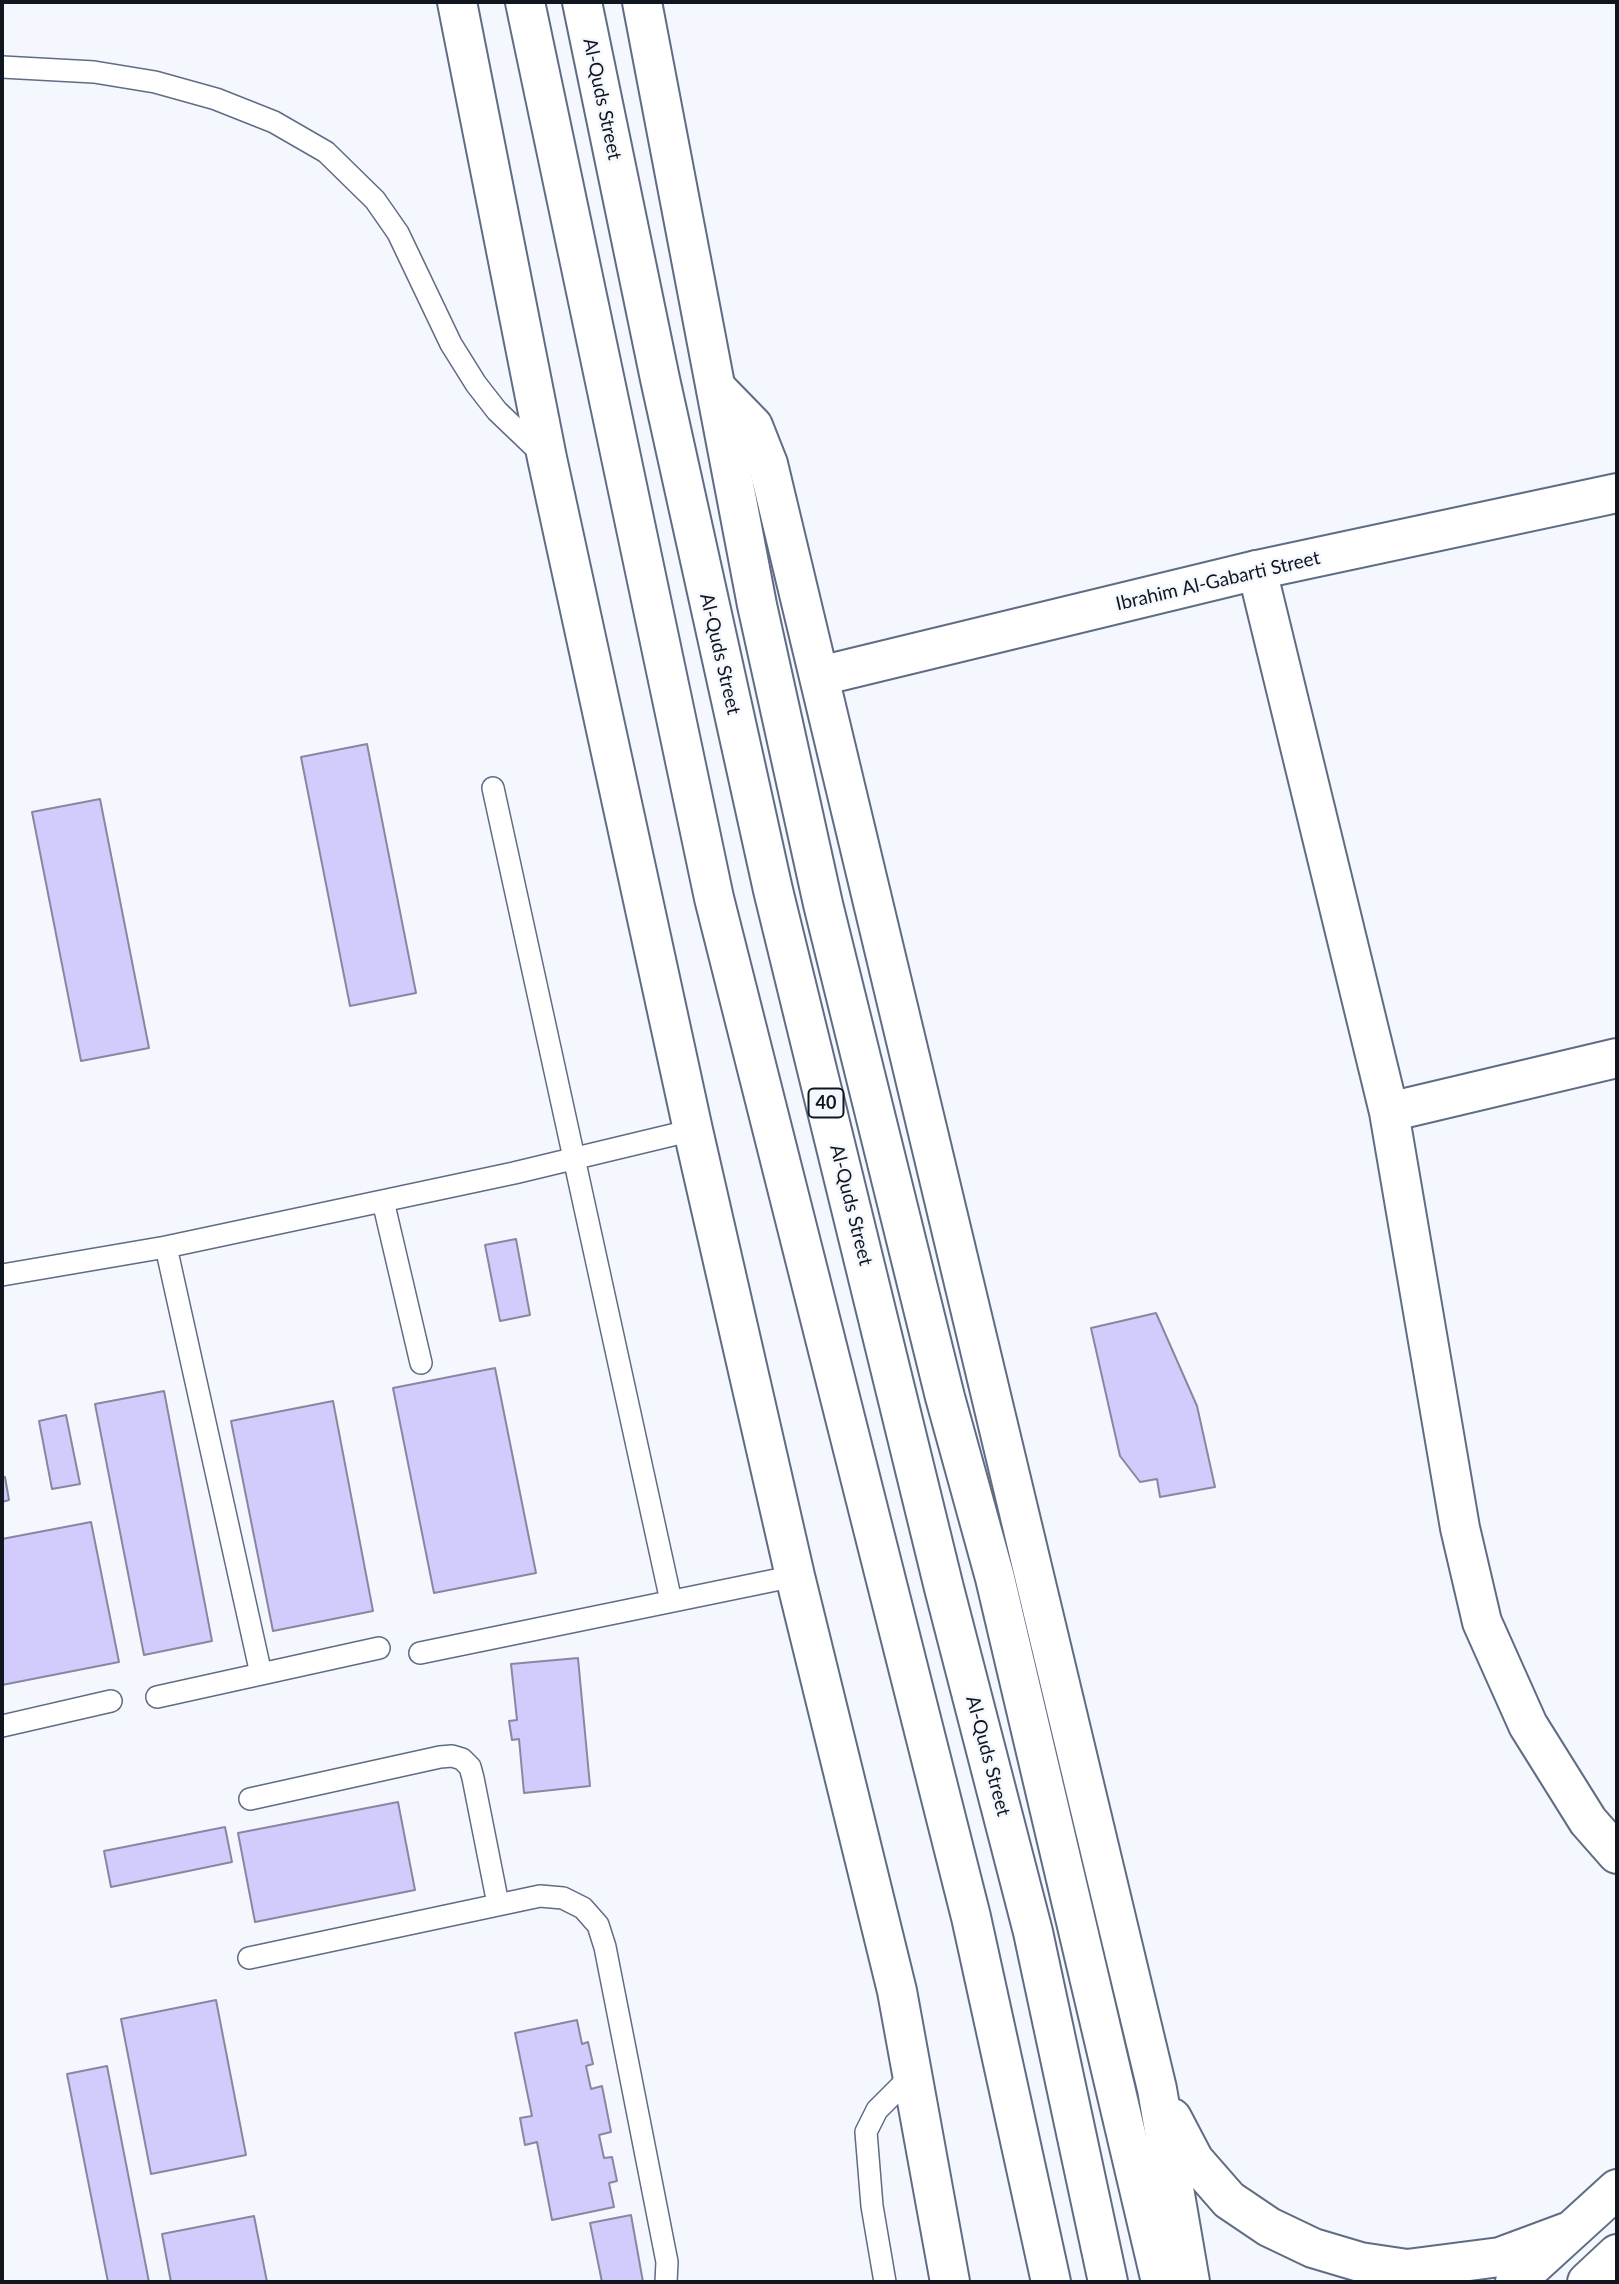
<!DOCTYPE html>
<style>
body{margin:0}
#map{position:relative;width:1619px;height:2284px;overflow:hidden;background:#f4f7fd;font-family:Lato,sans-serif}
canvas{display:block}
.frame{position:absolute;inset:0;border:4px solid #10161f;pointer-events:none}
</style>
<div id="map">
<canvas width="1619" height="2284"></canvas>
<div class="frame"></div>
</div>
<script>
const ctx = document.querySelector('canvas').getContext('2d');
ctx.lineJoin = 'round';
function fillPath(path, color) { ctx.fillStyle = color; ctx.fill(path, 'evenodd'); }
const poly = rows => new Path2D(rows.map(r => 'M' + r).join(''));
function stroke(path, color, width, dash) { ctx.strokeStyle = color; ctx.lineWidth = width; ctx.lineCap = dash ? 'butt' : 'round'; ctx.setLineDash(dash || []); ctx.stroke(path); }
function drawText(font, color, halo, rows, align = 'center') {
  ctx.font = font + ' Lato,sans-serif'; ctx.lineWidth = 5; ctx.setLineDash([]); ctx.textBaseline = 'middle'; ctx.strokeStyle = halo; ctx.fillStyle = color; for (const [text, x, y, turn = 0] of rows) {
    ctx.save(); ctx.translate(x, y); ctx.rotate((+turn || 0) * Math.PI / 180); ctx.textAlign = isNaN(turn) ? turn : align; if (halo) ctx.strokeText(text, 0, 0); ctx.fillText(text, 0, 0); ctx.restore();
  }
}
const building = poly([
 [367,744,416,993,350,1006,301,757,367,744],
 [100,799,149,1048,81,1061,32,812,100,799],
 [516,1239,530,1315,500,1321,485,1245,516,1239],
 [1156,1313,1197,1406,1215,1487,1160,1497,1157,1479,1140,1482,1120,1456,1091,1328,1156,1313],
 [495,1368,536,1573,434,1593,393,1388,495,1368],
 [164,1391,212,1641,144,1655,95,1404,164,1391],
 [333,1401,373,1611,273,1631,231,1421,333,1401],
 [66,1415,80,1484,52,1489,39,1421,66,1415],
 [5,1477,9,1500,2,1502,2,1478,5,1477],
 [91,1522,119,1662,2,1685,2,1539,91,1522],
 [578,1658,590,1786,524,1793,519,1739,512,1740,509,1721,517,1720,511,1664,578,1658],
 [398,1802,415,1890,255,1922,238,1833,398,1802],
 [225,1827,232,1862,111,1887,104,1851,225,1827],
 [216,2000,246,2155,151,2174,121,2019,216,2000],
 [577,2020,582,2044,588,2042,593,2064,586,2066,591,2089,602,2086,611,2132,599,2135,604,2158,612,2157,617,2181,609,2183,614,2207,552,2220,537,2142,525,2145,520,2118,532,2116,515,2033,577,2020],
 [107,2066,149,2282,108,2282,67,2074,107,2066],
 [631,2215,643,2282,602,2282,590,2223,631,2215],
 [254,2216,267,2282,171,2282,162,2234,254,2216]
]);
fillPath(building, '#d1ccfb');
stroke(building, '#8986a2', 2);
const lane = poly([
 [2,67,94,72,155,82,216,99,274,122,326,152,375,200,398,233,451,344,476,384,497,411,544,456],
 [493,788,671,1601],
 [383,1201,421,1363],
 [166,1247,261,1674],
 [2,1275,166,1247,514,1173,693,1130],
 [420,1653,795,1576],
 [157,1697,379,1648],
 [2,1726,111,1701],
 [250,1799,440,1757,452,1756,462,1759,470,1767,473,1778,498,1904],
 [249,1958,540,1896,563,1898,583,1908,598,1925,605,1947,667,2262,666,2282],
 [885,2282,872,2206,866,2132,877,2110,914,2073]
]);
const street = poly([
 [1257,570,1389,1112,1460,1528,1482,1622,1528,1725,1588,1821,1617,1854],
 [1389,1112,1617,1058]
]);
const secondary = poly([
 [457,2,547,458,693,1130,795,1576,897,1991,950,2282],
 [716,388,753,426,768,464,1157,2089,1190,2282],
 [820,676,1257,570,1617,493],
 [1172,2118,1194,2160,1229,2200,1269,2227,1313,2248,1360,2262,1407,2269,1500,2257,1570,2231],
 [1515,2282,1617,2189]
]);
const primary = poly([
 [642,2,757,605,823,904,945,1397,995,1578,1161,2282]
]);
const highway = poly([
 [525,2,714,898,971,1917,1051,2282],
 [582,2,660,379,773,890,944,1588,1033,1932,1108,2282],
 [1587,2282,1617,2254]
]);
stroke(lane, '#5f6c84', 24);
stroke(street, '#5f6c84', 42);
stroke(secondary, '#5f6c84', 42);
stroke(primary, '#5f6c84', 42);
stroke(highway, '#5f6c84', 42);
stroke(lane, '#fff', 21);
stroke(street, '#fff', 38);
stroke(secondary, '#fff', 38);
stroke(primary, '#fff', 38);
stroke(highway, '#fff', 38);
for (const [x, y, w] of [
 [826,1103,35]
]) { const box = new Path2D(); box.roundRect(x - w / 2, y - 14.5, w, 29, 5); ctx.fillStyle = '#f4f7fd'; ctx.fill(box); stroke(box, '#10161f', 2); }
drawText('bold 18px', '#10161f', null, [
 ["40",826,1103]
]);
drawText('19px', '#10161f', '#f4f7fd', [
 ["Al-Quds Street",602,99,78],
 ["Ibrahim Al-Gabarti Street",1218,581,-13],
 ["Al-Quds Street",720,654,77],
 ["Al-Quds Street",851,1205,76],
 ["Al-Quds Street",988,1756,75]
]);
</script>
